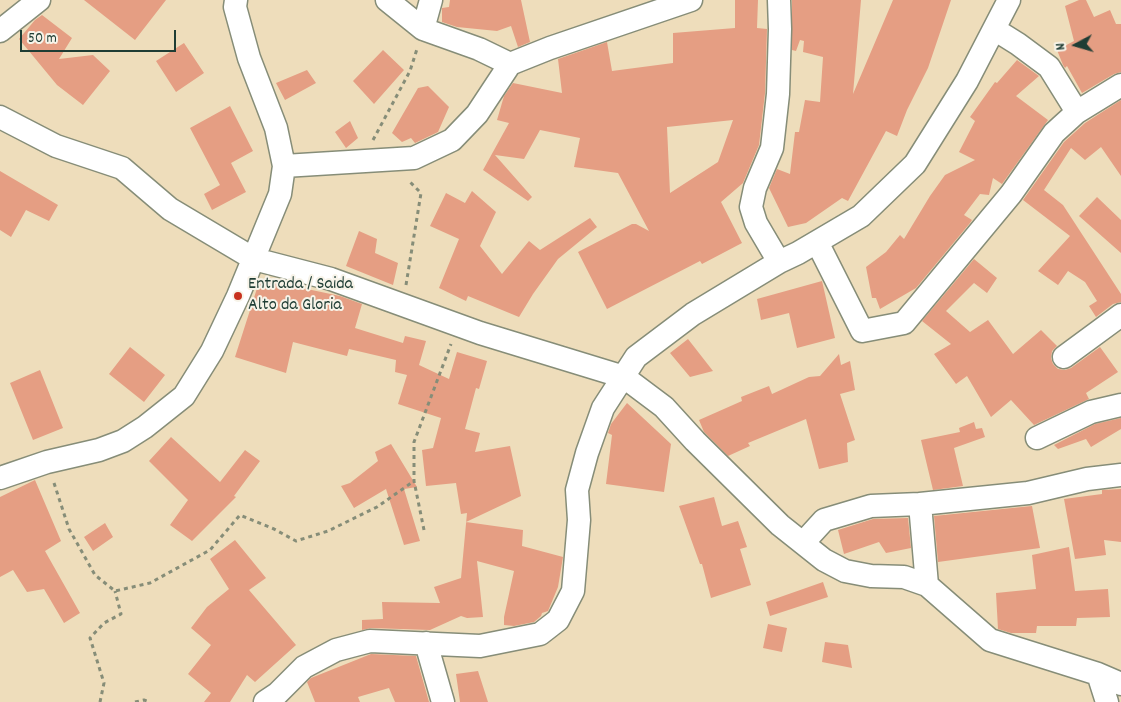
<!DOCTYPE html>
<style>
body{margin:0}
#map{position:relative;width:1121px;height:702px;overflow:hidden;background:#edb;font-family:Dekko,sans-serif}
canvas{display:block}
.north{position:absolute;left:1051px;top:20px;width:50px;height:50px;-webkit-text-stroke:4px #f7f3e8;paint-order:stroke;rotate:264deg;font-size:14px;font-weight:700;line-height:20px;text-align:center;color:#1f3d34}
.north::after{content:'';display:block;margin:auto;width:18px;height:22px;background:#1f3d34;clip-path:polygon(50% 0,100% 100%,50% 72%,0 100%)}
.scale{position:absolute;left:20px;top:30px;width:156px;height:22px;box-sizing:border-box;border:2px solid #1f3d34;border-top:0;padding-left:6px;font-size:15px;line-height:18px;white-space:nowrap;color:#1f3d34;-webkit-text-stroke:4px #f7f3e8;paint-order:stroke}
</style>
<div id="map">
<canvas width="1121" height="702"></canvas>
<div class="north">N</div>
<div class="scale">50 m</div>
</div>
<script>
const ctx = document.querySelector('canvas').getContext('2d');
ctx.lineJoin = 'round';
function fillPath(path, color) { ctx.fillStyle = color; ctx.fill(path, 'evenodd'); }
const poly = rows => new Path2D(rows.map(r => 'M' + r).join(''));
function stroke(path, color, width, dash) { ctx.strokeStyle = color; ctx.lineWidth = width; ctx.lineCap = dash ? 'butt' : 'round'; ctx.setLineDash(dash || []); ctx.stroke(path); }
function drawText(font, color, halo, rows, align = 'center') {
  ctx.font = font + ' Dekko,sans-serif'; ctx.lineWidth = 4; ctx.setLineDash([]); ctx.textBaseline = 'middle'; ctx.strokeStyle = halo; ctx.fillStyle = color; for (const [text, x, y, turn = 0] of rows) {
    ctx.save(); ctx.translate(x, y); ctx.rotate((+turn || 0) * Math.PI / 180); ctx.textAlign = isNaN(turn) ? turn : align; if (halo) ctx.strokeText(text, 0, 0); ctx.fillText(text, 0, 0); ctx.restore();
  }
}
fillPath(poly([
 [84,0,166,0,135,40],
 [450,0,521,0,530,42,518,47,511,26,497,31,457,27,442,22,442,8,449,7],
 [735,0,758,0,757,28,767,29,765,93,759,145,743,183,721,202,742,243,702,264,700,261,607,309,578,252,632,224,636,224,649,231,618,173,574,167,580,138,540,130,524,159,495,155,532,197,528,201,483,170,509,123,497,120,504,96,513,83,562,93,558,59,607,42,612,71,673,63,673,33,735,28],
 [733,120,718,162,670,193,667,127],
 [792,0,861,0,853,94,893,0,951,0,928,68,907,110,897,136,886,131,848,201,842,198,806,223,788,227,769,188,777,169,790,174,795,132,799,132,805,100,820,102,823,57,803,52,804,41,800,40,796,51,792,50],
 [1079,0,1086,0,1094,17,1110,10,1116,24,1121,24,1121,72,1114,74,1082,93,1067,66,1065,68,1063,65,1057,50,1074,41,1065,6],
 [42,15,72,38,59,59,93,55,110,71,83,105,57,85,19,39,35,20],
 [184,43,204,73,176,92,156,61],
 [383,50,404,70,374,104,353,81],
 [1017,60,1039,76,1016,96,1048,120,1002,184,993,178,989,195,980,194,964,215,972,220,970,223,916,288,880,309,876,298,872,298,866,267,886,252,900,235,904,239,930,196,945,175,975,160,959,152,975,121,970,117,995,82,997,83],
 [307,70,316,83,285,100,276,83],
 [428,86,449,107,438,132,415,143,411,138,402,142,392,133,418,88],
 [1121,100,1121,176,1101,147,1085,160,1071,148,1044,190,1063,205,1121,294,1121,302,1113,304,1096,317,1089,306,1097,301,1085,282,1068,271,1058,285,1038,271,1070,236,1023,200,1064,142,1085,123],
 [230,106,253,151,231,163,246,192,212,210,204,194,220,185,190,128],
 [350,121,358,138,346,148,335,132],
 [0,171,58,205,49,221,26,210,11,237,0,230],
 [472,191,496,212,480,246,502,274,529,241,540,250,590,218,597,227,558,259,533,294,519,317,468,296,466,301,439,288,459,239,430,226,446,193,465,203],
 [1097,197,1121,220,1121,253,1079,216],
 [359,231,377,239,375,253,398,263,393,285,346,266],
 [974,259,997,278,987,293,974,283,946,311,970,332,988,320,1013,354,1041,330,1057,346,1052,351,1051,358,1053,364,1058,369,1065,370,1071,368,1100,347,1118,372,1086,393,1089,399,1034,425,1011,400,991,417,967,376,956,384,934,354,951,344,922,321],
 [260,279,340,296,362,304,355,328,403,343,405,336,426,341,419,365,449,379,457,352,487,361,479,389,476,388,465,429,480,433,475,452,510,446,521,496,466,522,523,530,522,546,563,557,558,587,548,611,542,613,541,616,534,622,514,626,504,625,504,617,514,571,477,561,483,617,467,618,461,616,430,630,371,628,362,630,362,620,383,619,382,602,440,603,434,587,461,578,467,513,461,514,456,483,426,486,422,450,433,448,441,418,398,404,407,375,395,372,396,360,349,349,347,356,293,342,286,373,235,357],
 [822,281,835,338,797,348,789,313,761,320,757,299],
 [688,339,713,371,690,377,670,353],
 [130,347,165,375,144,402,109,374],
 [839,354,841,365,850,361,855,390,840,394,855,440,847,443,848,462,819,469,806,419,748,443,750,446,728,456,704,432,699,420,742,401,741,397,769,386,772,394,809,377,820,376],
 [40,370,63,428,33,440,10,383],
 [627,403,671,444,664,492,606,484,612,435,608,433,611,424],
 [1121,418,1121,429,1091,447,1086,439,1058,449,1054,445,1095,424],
 [974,422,976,429,982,428,985,437,954,448,963,486,933,490,921,440,960,432,959,428],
 [171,437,220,482,245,450,260,461,234,496,236,497,192,541,170,525,188,500,149,461],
 [391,444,417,487,404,489,420,541,404,545,386,489,354,508,341,486,350,483,378,461,375,452],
 [35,480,61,541,45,551,80,613,64,623,44,589,27,592,13,570,0,577,0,497],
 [1121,489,1121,542,1104,540,1106,555,1075,559,1064,499,1102,494,1102,490],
 [714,497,722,526,738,521,747,547,740,549,751,585,711,598,702,564,700,564,679,506],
 [1032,506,1040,548,938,562,934,516],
 [908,518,911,548,886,553,879,542,844,554,838,530,873,519],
 [105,523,113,537,93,551,84,537],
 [235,540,266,578,249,590,296,645,255,682,247,675,230,702,204,702,211,693,188,674,211,645,191,628,207,607,229,589,210,559],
 [1069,547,1075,591,1108,589,1110,617,1077,618,1076,626,1037,626,1036,633,1011,633,998,629,996,593,1036,589,1032,555],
 [823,582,828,597,770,616,766,602],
 [768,624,787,628,782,652,763,648],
 [825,642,848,645,852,668,822,662],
 [371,654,416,656,429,702,395,702,389,688,358,697,360,702,315,702,307,682,311,678],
 [478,671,488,702,460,702,456,674]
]), '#e59e83');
const minor = poly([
 [387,0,423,29],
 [431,0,423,29,479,49,510,64],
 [779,0,780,29,778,94,772,148,755,188,751,207,756,223,779,262],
 [994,29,1018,44,1049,67,1077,112,1121,85],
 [0,31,39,0],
 [0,117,56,146,122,168,170,209,254,259,331,279,480,333,624,377,664,407,695,441,780,525,824,560,845,571,871,576,904,577,927,585,990,640,1098,674,1121,684],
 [284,166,414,158,452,140,477,114,510,64,550,48,691,0],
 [817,242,862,331,904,323,1011,194,1054,133,1077,112],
 [1064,357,1121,315],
 [1037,438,1091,412,1121,405],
 [0,478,47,462,99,450,123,441,145,427,184,396,212,351,238,296,280,194,284,166,276,128,249,58,235,7,236,0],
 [803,543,824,520,871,506,920,504],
 [927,585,920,504,1028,493,1087,479,1121,475],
 [426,643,443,702],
 [1098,674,1107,702],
 [265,702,277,694,304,667,336,650,370,641,480,646,540,634,558,620,573,591,579,520,577,490,587,453,603,408,636,357,693,314,779,262,798,253,861,216,915,164,967,81,1009,0]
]);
stroke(minor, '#868d78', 25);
stroke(poly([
 [373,140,410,71,417,49],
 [406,285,421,193,408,180],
 [54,483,69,529,95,575,115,591,150,583,210,550,240,515,274,529,296,541,328,531,377,507,414,481],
 [424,530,414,481,414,442,451,344],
 [100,702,104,683,90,638,104,623,121,614,115,591],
 [135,702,144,700,150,702]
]), '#868d78', 3, [4, 4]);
stroke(minor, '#fff', 22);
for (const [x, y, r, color] of [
 [238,296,5,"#c8321e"]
]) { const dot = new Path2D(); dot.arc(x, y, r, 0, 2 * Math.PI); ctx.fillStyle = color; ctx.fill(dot); stroke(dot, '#f7f3e8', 2); }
drawText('18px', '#1f3d34', '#f7f3e8', [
 ["Entrada / Saida",248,286],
 ["Alto da Gloria",248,307]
], 'left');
</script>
